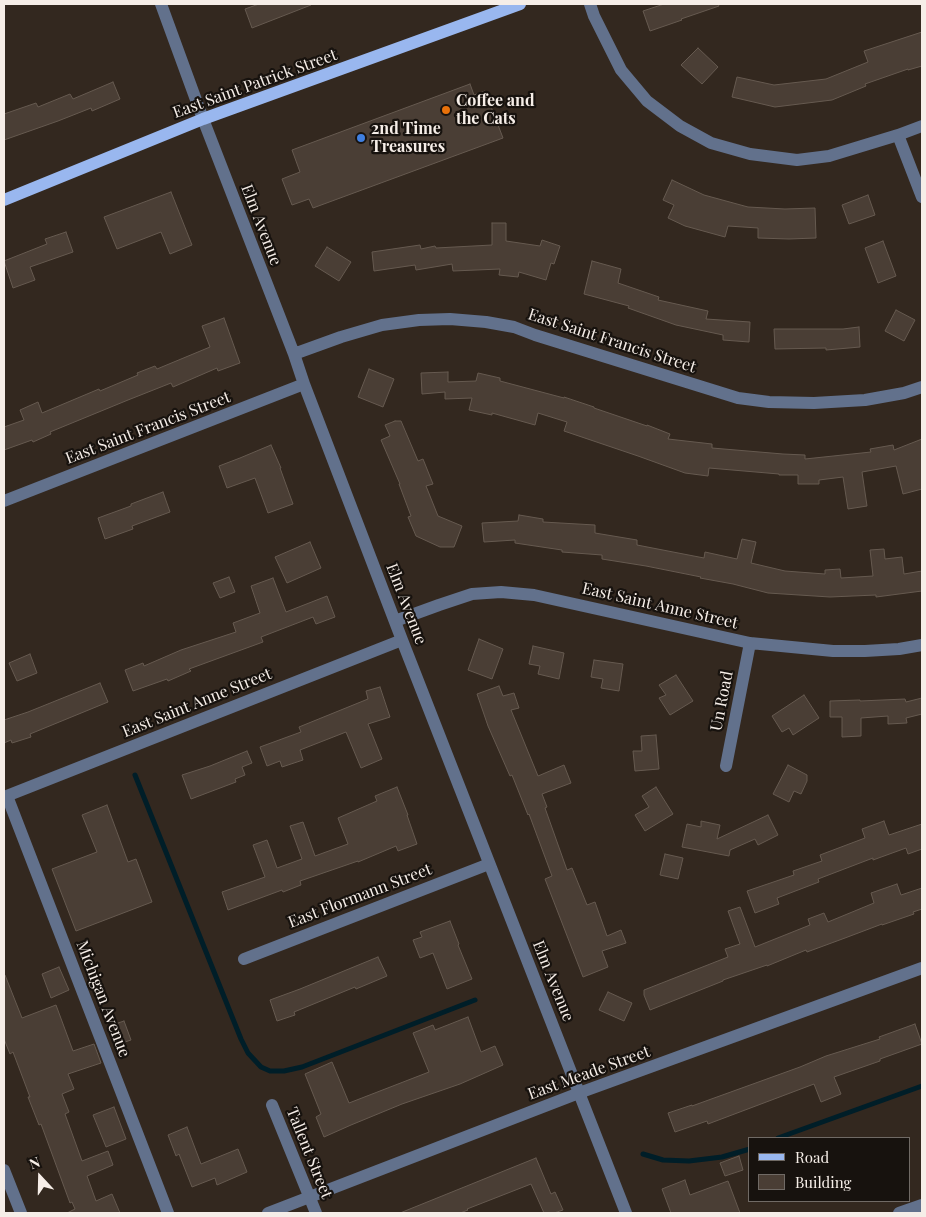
<!DOCTYPE html>
<style>
body{margin:0}
#map{position:relative;width:926px;height:1217px;overflow:hidden;background:#33281f;font-family:"Playfair Display",serif}
canvas{display:block}
.frame{position:absolute;inset:0;border:5px solid #f6eee8;pointer-events:none}
.legend{position:absolute;left:748px;top:1137px;width:162px;height:65px;box-sizing:border-box;background:#17120e;border:1px solid #706a65;margin:0;padding:6px 9px;list-style:none;font-size:15px;color:#f6eee8}
.legend li{display:flex;align-items:center;gap:10px;height:25px}
.legend b{width:25px;border:1px solid #706a65}
.north{position:absolute;left:15px;top:1152px;width:50px;height:50px;-webkit-text-stroke:4px #17120e;paint-order:stroke;rotate:339deg;font-size:14px;font-weight:700;line-height:20px;text-align:center;color:#f6eee8}
.north::after{content:'';display:block;margin:auto;width:18px;height:22px;background:#f6eee8;clip-path:polygon(50% 0,100% 100%,50% 72%,0 100%)}
</style>
<div id="map">
<canvas width="926" height="1217"></canvas>
<div class="frame"></div>
<ul class="legend">
<li><b style="height:6px;background:#99b7ef"></b>Road</li>
<li><b style="height:14px;background:#4a3e35"></b>Building</li>
</ul>
<div class="north">N</div>
</div>
<script>
const ctx = document.querySelector('canvas').getContext('2d');
ctx.lineJoin = 'round';
const poly = rows => new Path2D(rows.map(r => 'M' + r).join(''));
function stroke(path, color, width, dash) { ctx.strokeStyle = color; ctx.lineWidth = width; ctx.lineCap = dash ? 'butt' : 'round'; ctx.setLineDash(dash || []); ctx.stroke(path); }
function fillPath(path, color) { ctx.fillStyle = color; ctx.fill(path, 'evenodd'); }
function drawText(font, color, halo, rows, align = 'center') {
  ctx.font = font + ' "Playfair Display",serif'; ctx.lineWidth = 4.5; ctx.setLineDash([]); ctx.textBaseline = 'middle'; ctx.strokeStyle = halo; ctx.fillStyle = color; for (const [text, x, y, turn = 0] of rows) {
    ctx.save(); ctx.translate(x, y); ctx.rotate((+turn || 0) * Math.PI / 180); ctx.textAlign = isNaN(turn) ? turn : align; if (halo) ctx.strokeText(text, 0, 0); ctx.fillText(text, 0, 0); ctx.restore();
  }
}
stroke(poly([
 [135,775,241,1039,248,1053,261,1067,270,1071,284,1071,302,1067,475,1000],
 [778,1138,922,1086],
 [643,1154,663,1160,689,1161,722,1157,750,1149]
]), '#001e28', 5);
const building = poly([
 [259,4,310,4,311,5,252,28,245,9,259,4],
 [664,4,718,4,719,6,681,19,682,20,650,31,643,11,664,4],
 [922,32,922,66,908,70,908,69,865,84,866,86,832,100,775,107,732,97,737,77,774,85,826,79,868,62,864,51,922,32],
 [698,48,718,67,702,84,681,65,698,48],
 [113,82,120,99,92,111,91,108,58,121,4,140,4,114,36,103,38,107,70,94,73,99,113,82],
 [470,84,474,95,485,91,503,138,313,208,309,199,292,205,282,179,300,172,292,150,470,84],
 [672,180,704,195,748,207,785,209,815,208,816,238,789,239,758,238,758,228,728,226,725,237,685,226,668,218,674,205,663,200,672,180],
 [171,192,192,245,170,254,161,232,117,249,104,217,171,192],
 [868,195,875,215,849,224,842,205,868,195],
 [492,223,506,223,506,241,540,246,542,240,560,246,554,264,551,263,546,280,519,272,518,277,499,275,500,269,453,271,452,264,416,270,415,265,374,271,372,252,420,245,421,249,435,246,436,248,492,245,492,223],
 [66,232,73,252,30,267,35,280,13,288,4,261,47,244,45,239,66,232],
 [883,241,896,276,878,283,865,248,883,241],
 [327,247,351,262,339,281,315,266,327,247],
 [592,261,621,269,618,283,659,297,658,300,708,311,706,319,750,322,749,342,723,340,723,335,676,325,628,308,629,306,584,294,592,261],
 [896,310,915,320,904,341,885,331,896,310],
 [224,318,240,363,218,371,217,368,173,387,171,383,128,400,50,432,51,434,33,442,32,440,4,450,4,427,24,420,20,410,38,402,42,413,99,389,100,391,138,375,137,373,155,366,157,369,210,347,202,326,224,318],
 [859,327,860,347,826,350,826,348,775,349,774,329,843,329,859,327],
 [369,369,394,379,383,407,358,397,369,369],
 [448,372,448,382,476,381,478,373,500,378,500,381,564,398,564,397,594,407,594,408,647,426,647,425,670,434,668,439,712,444,712,448,783,454,805,455,805,459,871,452,870,449,893,445,894,450,922,439,922,489,903,494,896,466,862,472,867,506,848,509,843,477,819,480,819,484,798,484,798,475,779,475,779,474,709,468,708,476,685,473,638,456,564,431,567,422,538,413,535,425,492,413,492,415,469,410,472,398,445,399,445,392,422,394,421,373,448,372],
 [395,421,401,421,418,461,423,459,433,484,426,486,438,516,462,526,454,547,440,547,416,536,408,517,411,516,399,484,400,484,381,440,390,436,385,425,395,421],
 [271,445,281,468,280,468,293,504,268,513,255,478,227,488,219,466,240,458,271,445],
 [163,492,170,512,132,526,133,529,105,539,98,518,131,506,131,504,163,492],
 [519,515,543,519,543,522,595,525,595,533,637,540,637,545,704,558,705,552,737,559,742,539,756,542,751,563,785,571,825,574,825,570,840,569,841,578,873,576,870,550,884,549,885,559,902,557,904,574,922,571,922,591,876,597,876,595,830,597,768,593,733,584,700,578,701,577,646,566,602,559,602,555,562,552,562,550,515,543,515,540,484,542,482,523,518,521,519,515],
 [310,542,321,568,287,583,275,557,310,542],
 [229,577,235,592,220,598,213,583,229,577],
 [273,578,286,612,327,596,335,617,316,624,313,617,261,637,263,642,189,669,191,671,168,681,167,679,133,691,125,670,143,663,144,666,181,650,236,632,233,623,260,613,251,586,273,578],
 [479,639,503,649,492,679,468,670,479,639],
 [533,646,564,653,559,679,538,674,540,666,529,664,533,646],
 [30,654,37,673,17,681,9,663,30,654],
 [594,660,623,664,619,691,601,688,603,679,591,677,594,660],
 [676,675,693,701,670,715,659,698,666,695,659,685,676,675],
 [100,683,108,702,30,734,31,737,12,743,11,740,4,743,4,720,28,712,100,683],
 [499,686,503,696,514,693,519,708,511,710,538,776,564,765,571,783,542,794,547,807,545,808,567,870,572,868,587,905,595,902,607,936,621,930,626,943,602,951,608,967,583,977,545,879,552,876,529,814,528,815,512,775,510,776,488,726,477,694,499,686],
 [380,687,390,717,368,724,382,759,361,768,346,732,300,750,303,760,282,767,280,761,267,766,260,747,301,732,299,727,368,699,366,691,380,687],
 [804,695,819,718,793,735,789,728,782,732,772,716,804,695],
 [922,698,922,714,906,718,907,723,888,724,888,716,861,718,861,736,842,737,842,717,830,717,830,701,860,700,860,701,905,699,906,702,922,698],
 [656,735,659,769,635,771,633,751,642,751,641,736,656,735],
 [247,751,252,763,242,767,245,775,235,779,236,782,191,799,182,775,210,766,247,751],
 [788,765,807,775,807,781,801,794,794,791,789,802,773,794,788,765],
 [397,787,408,815,407,815,417,844,398,851,396,846,358,862,358,861,300,881,301,885,283,892,282,890,228,910,222,892,265,877,253,845,267,840,277,868,302,859,290,826,303,822,315,856,348,844,338,818,377,801,375,796,397,787],
 [656,787,673,814,645,831,635,815,649,807,642,796,656,787],
 [107,805,128,862,136,859,152,902,76,931,52,869,97,852,82,815,107,805],
 [768,815,778,835,758,845,755,839,730,850,729,856,682,847,687,824,701,827,701,821,720,825,717,839,768,815],
 [884,821,889,835,922,824,922,849,908,854,906,848,873,860,873,858,818,879,819,882,777,898,779,904,755,913,747,891,794,875,793,871,822,861,820,855,865,838,862,829,884,821],
 [665,854,683,858,678,879,660,875,665,854],
 [897,884,901,895,922,888,922,909,913,912,914,914,882,925,882,924,845,938,807,952,806,950,767,966,767,965,723,980,723,981,650,1010,644,995,644,990,728,957,725,949,740,944,728,911,740,907,755,947,810,925,808,919,824,913,828,922,874,903,871,893,897,884],
 [450,921,459,944,458,945,472,979,447,989,433,953,420,958,413,940,422,937,420,932,450,921],
 [378,957,387,976,356,989,355,987,294,1012,295,1015,277,1021,270,1000,300,989,378,957],
 [59,967,69,990,51,998,42,974,59,967],
 [4,975,5,975,22,1018,56,1005,73,1051,94,1044,101,1063,68,1074,74,1089,62,1094,69,1112,65,1114,82,1161,108,1151,113,1165,87,1176,96,1201,112,1194,120,1213,67,1213,75,1209,72,1202,70,1203,41,1124,39,1125,28,1097,30,1097,13,1052,10,1054,4,1039,4,975],
 [608,992,632,1003,624,1021,599,1010,608,992],
 [468,1017,481,1052,495,1046,503,1065,460,1084,402,1104,351,1125,324,1137,316,1117,321,1114,305,1074,332,1062,349,1103,429,1072,413,1033,433,1025,435,1030,468,1017],
 [124,1021,131,1040,116,1045,109,1026,124,1021],
 [915,1024,922,1044,880,1059,880,1061,834,1077,841,1094,821,1102,814,1084,708,1124,707,1121,675,1132,668,1113,692,1105,692,1106,800,1067,826,1056,880,1039,879,1037,915,1024],
 [114,1107,126,1139,106,1147,93,1115,114,1107],
 [187,1127,201,1164,238,1149,247,1172,217,1185,215,1178,192,1187,179,1154,176,1156,168,1135,187,1127],
 [739,1156,743,1170,725,1176,720,1163,739,1156],
 [536,1158,551,1194,555,1192,563,1210,554,1213,544,1213,531,1184,467,1209,468,1210,460,1213,400,1213,536,1158],
 [685,1180,690,1195,728,1181,740,1213,671,1213,662,1189,685,1180]
]);
fillPath(building, '#4a3e35');
stroke(building, '#665a50', 1);
stroke(poly([
 [161,4,203,119,294,354,304,384,402,640,626,1213],
 [590,4,594,16,621,70,647,101,680,126,711,143,750,154,797,160,829,156,898,135,922,126],
 [898,135,922,197],
 [294,354,341,337,382,325,419,320,450,319,486,322,514,327,535,335,738,398,769,402,814,403,865,400,904,393,922,387],
 [4,501,304,384],
 [395,621,439,605,472,594,501,592,534,595,750,643,833,651,865,651,899,649,922,645],
 [726,766,750,643],
 [7,796,168,1213],
 [4,797,402,640],
 [244,959,489,864],
 [272,1105,316,1213],
 [4,1170,21,1213],
 [268,1213,579,1093,922,968],
 [899,1213,922,1205]
]), '#62718c', 12);
stroke(poly([
 [4,200,203,119,520,4]
]), '#99b7ef', 12);
for (const [x, y, r, color] of [
 [446,110,5,"#e8710a"],
 [361,138,5,"#3f7fe0"]
]) { const dot = new Path2D(); dot.arc(x, y, r, 0, 2 * Math.PI); ctx.fillStyle = color; ctx.fill(dot); stroke(dot, '#17120e', 2); }
drawText('16px', '#f6eee8', '#17120e', [
 ["East Saint Patrick Street",255,84,-20],
 ["Elm Avenue",261,225,69],
 ["East Saint Francis Street",612,341,18],
 ["East Saint Francis Street",148,428,-21],
 ["Elm Avenue",406,604,69],
 ["East Saint Anne Street",660,606,13],
 ["Un Road",722,701,-79],
 ["East Saint Anne Street",197,703,-22],
 ["East Flormann Street",360,896,-21],
 ["Elm Avenue",553,981,68],
 ["Michigan Avenue",103,999,69],
 ["East Meade Street",589,1073,-20],
 ["Tallent Street",309,1153,68]
]);
drawText('bold 16px', '#f6eee8', '#17120e', [
 ["Coffee and",456,101],
 ["the Cats",456,119],
 ["2nd Time",371,129],
 ["Treasures",371,147]
], 'left');
</script>
